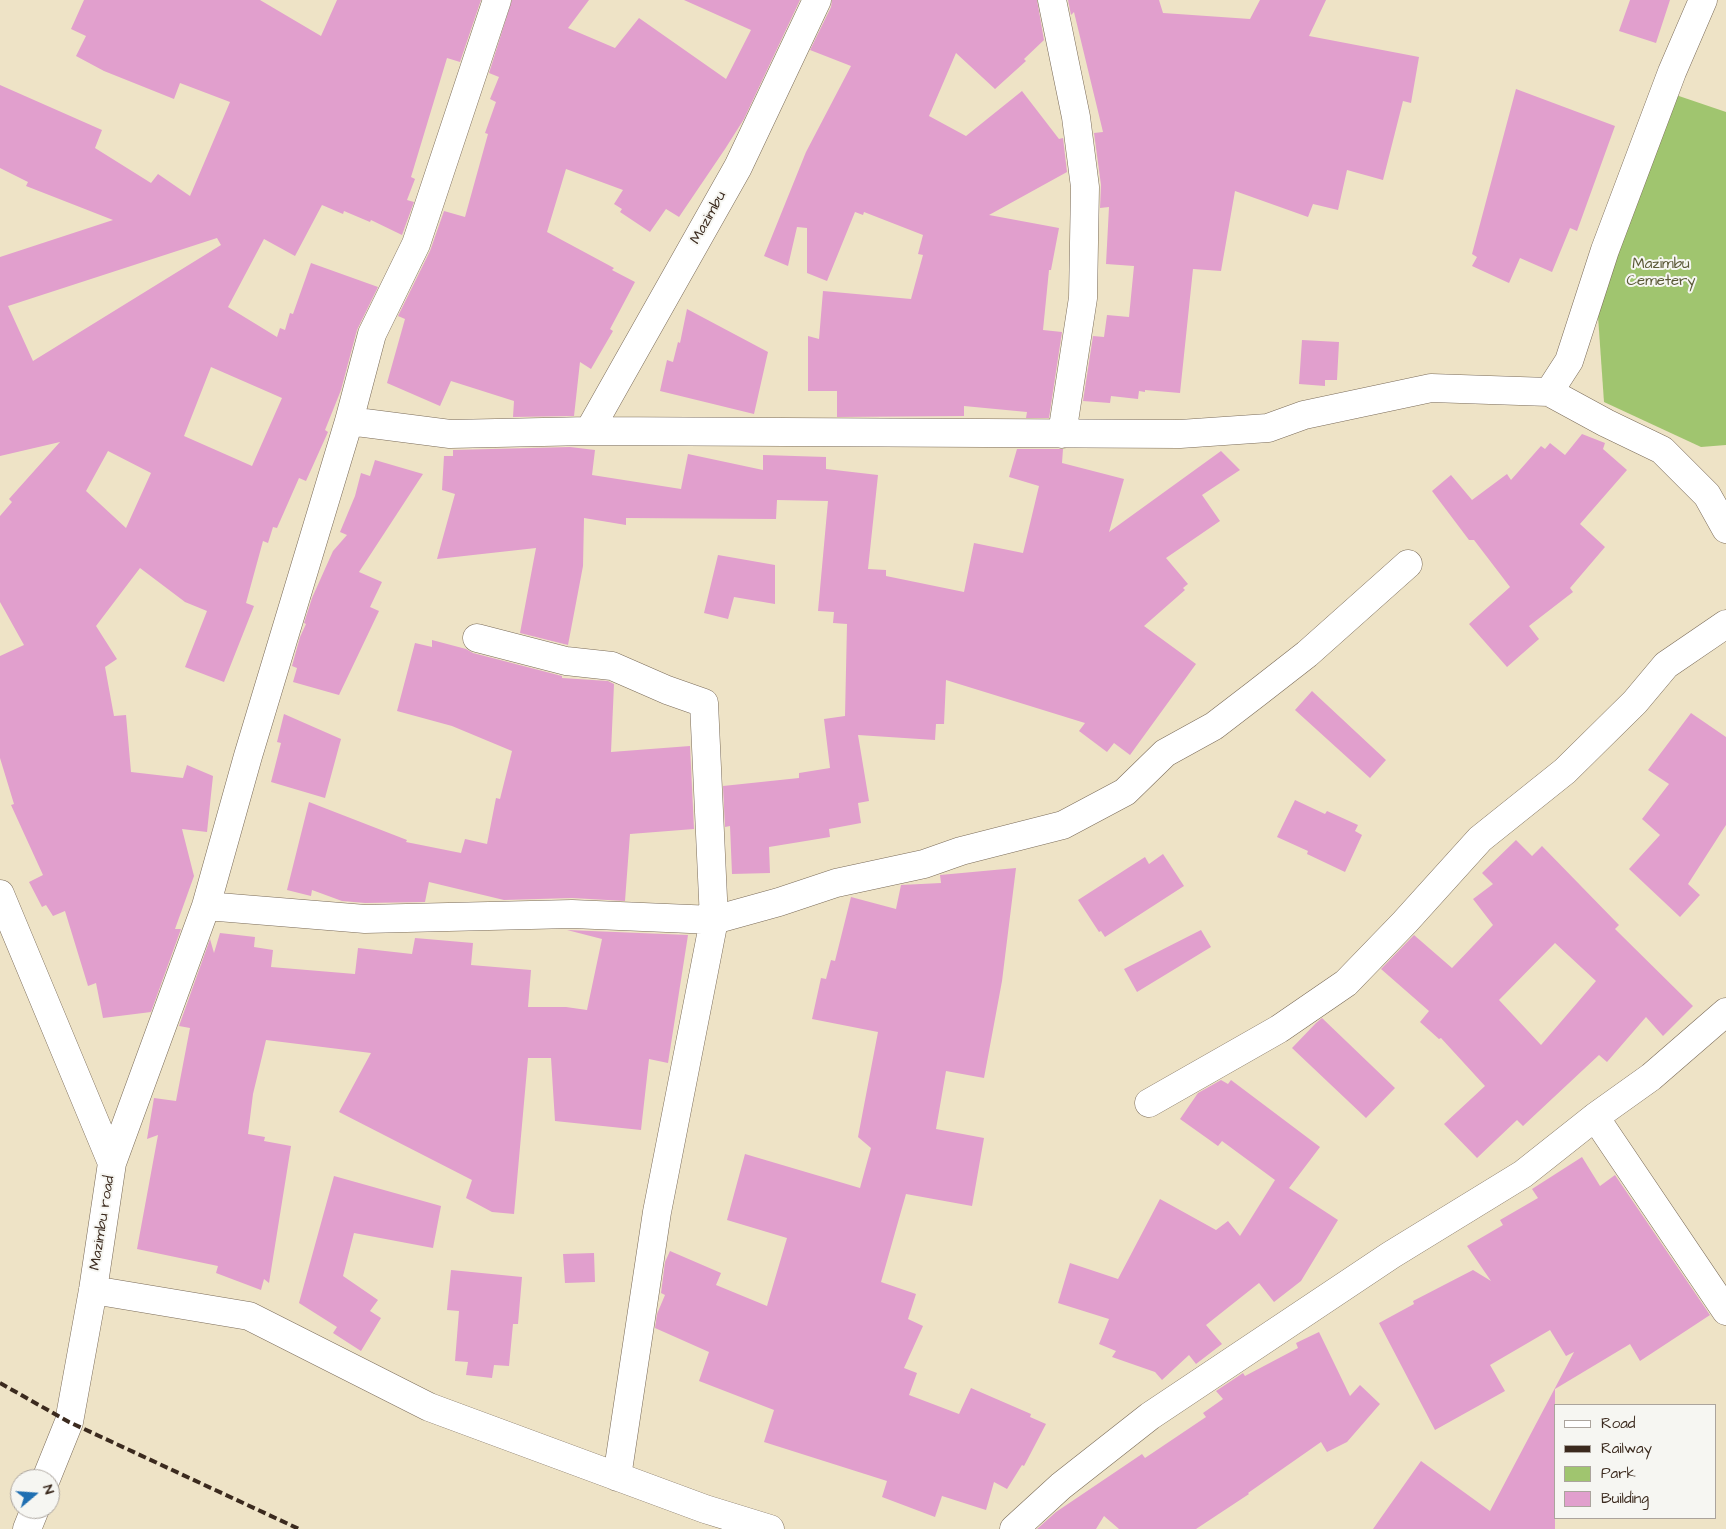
<!DOCTYPE html>
<style>
body{margin:0}
#map{position:relative;width:1726px;height:1529px;overflow:hidden;background:#eee3c6;font-family:"Architects Daughter",sans-serif}
canvas{display:block}
.legend{position:absolute;left:1554px;top:1404px;width:162px;height:115px;box-sizing:border-box;background:#f6f6f2;border:1px solid #aba49d;margin:0;padding:6px 9px;list-style:none;font-size:15px;color:#3b2a1e}
.legend li{display:flex;align-items:center;gap:10px;height:25px}
.legend b{width:25px;border:1px solid #aba49d}
.north{position:absolute;left:10px;top:1469px;width:50px;height:50px;box-sizing:border-box;background:#f6f6f2;border:1px solid #aba49d;border-radius:50%;rotate:72deg;font-size:14px;font-weight:700;line-height:20px;text-align:center;color:#3b2a1e}
.north::after{content:'';display:block;margin:auto;width:18px;height:22px;background:#1f6fb2;clip-path:polygon(50% 0,100% 100%,50% 72%,0 100%)}
</style>
<div id="map">
<canvas width="1726" height="1529"></canvas>
<ul class="legend">
<li><b style="height:6px;background:#fff"></b>Road</li>
<li><b style="height:6px;background:#3b2a1e"></b>Railway</li>
<li><b style="height:14px;background:#a0c56f"></b>Park</li>
<li><b style="height:14px;background:#e19fcd"></b>Building</li>
</ul>
<div class="north">N</div>
</div>
<script>
const ctx = document.querySelector('canvas').getContext('2d');
ctx.lineJoin = 'round';
function fillPath(path, color) { ctx.fillStyle = color; ctx.fill(path, 'evenodd'); }
const poly = rows => new Path2D(rows.map(r => 'M' + r).join(''));
function stroke(path, color, width, dash) { ctx.strokeStyle = color; ctx.lineWidth = width; ctx.lineCap = dash ? 'butt' : 'round'; ctx.setLineDash(dash || []); ctx.stroke(path); }
function drawText(font, color, halo, rows, align = 'center') {
  ctx.font = font + ' "Architects Daughter",sans-serif'; ctx.lineWidth = 4; ctx.setLineDash([]); ctx.textBaseline = 'middle'; ctx.strokeStyle = halo; ctx.fillStyle = color; for (const [text, x, y, turn = 0] of rows) {
    ctx.save(); ctx.translate(x, y); ctx.rotate((+turn || 0) * Math.PI / 180); ctx.textAlign = isNaN(turn) ? turn : align; if (halo) ctx.strokeText(text, 0, 0); ctx.fillText(text, 0, 0); ctx.restore();
  }
}
fillPath(poly([
 [1673,94,1726,112,1726,445,1701,447,1604,402,1594,259]
]), '#a0c56f');
fillPath(poly([
 [84,0,260,0,321,36,337,0,481,0,460,62,447,58,411,177,415,179,407,200,414,202,402,235,371,220,370,222,344,211,343,214,322,205,295,256,264,239,228,307,277,337,280,328,285,330,290,313,293,314,311,263,378,287,357,330,341,390,325,430,328,432,306,481,299,478,277,528,273,527,268,543,263,541,246,603,254,606,224,682,185,667,207,611,185,602,140,568,96,626,117,659,105,667,114,716,126,715,131,772,183,778,187,765,213,776,207,832,182,829,194,876,175,929,181,929,151,1012,103,1018,96,983,88,986,65,911,53,916,46,905,42,907,29,882,43,875,11,805,14,804,0,758,0,656,24,645,0,602,0,516,12,502,9,499,60,442,0,456,0,257,113,220,26,186,28,182,0,168,0,85,102,130,95,148,151,183,158,174,190,196,230,102,180,83,174,99,104,71,76,56,86,36,71,29],
 [217,238,221,245,33,361,8,306],
 [211,367,282,398,252,466,184,436],
 [108,451,151,473,126,528,86,491],
 [512,0,589,0,568,28,615,48,639,18,726,79,751,30,684,0,800,0,744,119,725,149,679,217,666,209,650,232,620,212,622,209,614,204,623,190,566,169,547,232,614,268,612,270,635,282,610,329,613,331,591,369,580,362,574,416,513,417,514,401,451,381,440,406,387,383,405,319,398,316,430,251,444,211,465,217,488,134,485,133,496,102,490,99,499,77,489,73],
 [832,0,1037,0,1044,40,1024,59,1026,61,995,89,956,53,929,116,966,136,1022,91,1059,139,1063,138,1067,172,989,215,1059,228,1051,270,1049,270,1043,330,1062,332,1049,418,1026,418,1027,412,964,406,964,416,837,417,837,391,808,391,808,336,819,339,823,291,911,299,923,255,918,254,923,235,864,212,863,215,855,212,827,281,807,273,807,228,797,227,788,266,764,256,806,152,851,66,810,50,831,7],
 [1068,0,1159,0,1163,13,1250,19,1260,0,1326,0,1309,36,1419,57,1411,103,1403,101,1383,180,1347,170,1338,210,1313,204,1308,217,1235,191,1221,271,1193,269,1180,393,1145,390,1145,392,1139,391,1138,399,1111,396,1110,403,1083,401,1093,336,1104,337,1107,315,1129,317,1134,266,1106,264,1109,207,1100,208,1101,185,1094,133,1103,132,1074,12,1071,15],
 [1630,0,1670,0,1656,43,1619,31],
 [1516,89,1615,126,1577,231,1570,228,1552,272,1520,258,1509,283,1472,266,1477,257,1472,254],
 [687,309,768,352,754,414,660,391,667,360,673,362,678,342,680,343],
 [1302,340,1339,342,1337,380,1325,380,1325,386,1299,384],
 [1582,434,1605,443,1603,449,1627,470,1580,524,1605,547,1570,588,1573,592,1529,626,1539,639,1507,667,1469,624,1510,587,1474,540,1469,540,1432,491,1451,475,1472,500,1507,474,1511,480,1541,446,1545,449,1550,443,1565,455],
 [570,447,595,450,592,475,681,489,688,454,763,470,763,455,826,457,826,469,878,475,868,569,886,570,886,576,964,592,974,543,1023,553,1039,486,1009,477,1017,449,1063,449,1062,463,1124,479,1109,532,1221,451,1240,470,1202,495,1220,521,1166,558,1188,584,1183,588,1185,590,1144,626,1196,664,1130,755,1114,743,1107,752,1079,731,1085,723,946,680,944,724,936,724,935,740,858,735,869,801,858,803,861,823,829,829,830,837,769,847,770,873,732,874,730,826,725,827,723,786,799,778,799,773,830,768,824,719,845,716,847,624,833,623,834,612,818,611,828,501,777,500,776,519,626,518,626,525,584,518,583,566,568,645,520,633,536,548,437,559,455,494,442,490,444,456,453,456,453,450],
 [375,460,423,474,359,572,382,582,370,607,379,611,339,695,293,682,297,668,292,666,300,637,306,624,304,623,312,598,333,551,347,535,340,532,355,496,361,473,370,476],
 [718,555,775,565,775,604,734,597,728,619,704,613],
 [432,640,466,649,473,653,562,676,562,678,608,681,614,684,611,752,690,746,694,829,630,834,625,901,572,898,504,900,429,882,425,902,365,903,342,901,312,890,311,896,287,890,309,802,407,840,406,842,461,853,465,839,487,844,496,798,500,799,512,751,452,726,397,711,415,643,432,647],
 [1312,691,1386,760,1370,778,1295,710],
 [1691,713,1726,737,1726,825,1688,884,1700,895,1680,917,1629,869,1660,835,1642,819,1669,784,1648,770],
 [284,714,341,739,325,798,271,782,281,743,277,742],
 [1295,800,1325,814,1327,811,1358,825,1355,831,1362,835,1345,872,1307,854,1308,851,1277,837],
 [1516,840,1532,856,1542,846,1619,925,1615,929,1693,1006,1663,1036,1646,1017,1607,1062,1599,1055,1523,1126,1517,1120,1477,1158,1444,1124,1485,1086,1441,1038,1439,1039,1420,1022,1429,1011,1381,969,1414,935,1452,968,1493,925,1473,899,1493,884,1482,873],
 [1555,943,1596,981,1541,1045,1499,1000],
 [1163,854,1184,886,1105,937,1101,931,1099,932,1078,900,1145,857,1149,864],
 [1016,868,1002,981,984,1078,946,1071,936,1129,984,1138,972,1206,906,1194,881,1282,916,1294,908,1319,923,1326,904,1368,917,1373,909,1395,959,1414,971,1388,1031,1414,1030,1417,1046,1424,1024,1466,1022,1465,1007,1489,994,1482,986,1510,942,1496,935,1517,882,1497,887,1481,764,1442,774,1410,699,1381,709,1352,655,1328,657,1314,665,1295,661,1293,665,1262,670,1251,721,1273,716,1285,767,1306,787,1238,727,1220,745,1154,860,1188,871,1148,858,1137,878,1032,812,1019,821,978,826,979,831,960,835,961,851,897,896,909,901,885,941,883,940,875],
 [567,930,688,935,668,1063,649,1059,641,1130,555,1121,551,1058,528,1058,514,1214,492,1212,466,1198,472,1180,339,1112,371,1053,266,1040,253,1094,248,1134,265,1137,264,1141,291,1146,269,1283,264,1279,261,1290,216,1273,218,1266,137,1249,158,1135,147,1139,154,1098,176,1101,190,1028,179,1026,210,939,214,953,220,933,255,937,254,947,273,950,271,967,355,974,358,948,412,954,415,938,473,943,471,965,531,970,528,1007,566,1007,587,1010,602,939],
 [1201,930,1211,947,1137,992,1124,969],
 [1322,1018,1395,1088,1366,1118,1292,1048,1316,1023],
 [1221,1080,1228,1084,1231,1080,1320,1147,1289,1188,1338,1220,1301,1281,1274,1302,1259,1283,1206,1325,1222,1344,1196,1364,1189,1355,1162,1380,1155,1372,1112,1357,1116,1351,1099,1344,1109,1319,1058,1303,1070,1263,1118,1279,1160,1199,1216,1230,1228,1221,1240,1236,1275,1180,1222,1141,1218,1146,1180,1119,1198,1093],
 [1582,1157,1600,1186,1615,1175,1710,1315,1640,1361,1630,1344,1555,1389,1555,1529,1373,1529,1421,1461,1490,1511,1574,1352,1566,1356,1550,1330,1490,1365,1505,1391,1435,1430,1379,1323,1414,1304,1413,1301,1473,1270,1491,1281,1467,1246,1503,1225,1500,1220,1538,1198,1532,1189],
 [334,1176,441,1206,433,1248,354,1233,343,1276,378,1300,370,1311,381,1318,361,1351,333,1333,337,1327,299,1303],
 [594,1253,595,1282,565,1283,563,1254],
 [451,1270,522,1277,518,1324,513,1324,509,1366,494,1365,492,1378,466,1375,468,1362,455,1361,459,1311,447,1310],
 [1319,1332,1350,1396,1360,1385,1380,1404,1347,1442,1327,1452,1321,1442,1248,1493,1249,1494,1196,1529,1119,1529,1104,1516,1096,1529,1037,1529,1056,1512,1142,1454,1145,1458,1206,1417,1203,1413,1223,1399,1216,1391,1243,1373,1245,1376,1298,1348,1296,1343]
]), '#e19fcd');
const minor = poly([
 [1052,0,1076,117,1085,187,1083,298,1062,434],
 [1549,392,1569,361,1605,250,1672,72,1703,0],
 [349,421,450,434,589,431,1180,434,1268,428,1304,415,1431,388,1549,392,1606,423,1662,450,1707,495,1726,529],
 [589,431,738,167,817,0],
 [477,638,566,661,612,666,667,690,704,703,714,920,657,1212,617,1477],
 [0,894,112,1163,93,1290,69,1422,46,1479],
 [206,906,365,919,572,914,714,920,779,902,836,883,924,864,961,851,1063,825,1125,792,1165,753,1214,726,1257,693,1307,654,1408,564],
 [1149,1103,1279,1029,1346,983,1405,922,1480,839,1565,771,1635,702,1666,665,1726,624],
 [1595,1117,1726,1311],
 [112,1163,206,906,248,756,349,421,372,334,416,244,497,0],
 [93,1290,249,1316,429,1407,705,1509,770,1529],
 [27,1529,35,1509],
 [1014,1529,1061,1486,1150,1416,1391,1255,1523,1174,1595,1117,1651,1077,1726,1012]
]);
stroke(minor, '#7a6b59', 29);
stroke(minor, '#fff', 28);
stroke(poly([
 [0,1383,69,1422,299,1529]
]), '#3b2a1e', 4, [8, 4]);
drawText('15px', '#3b2a1e', '#f6f6f2', [
 ["Mazimbu",709,218,-61],
 ["Mazimbu road",103,1223,-81]
]);
drawText('15px', '#595836', '#f6f6f2', [
 ["Mazimbu",1661,265],
 ["Cemetery",1661,282]
]);
</script>
